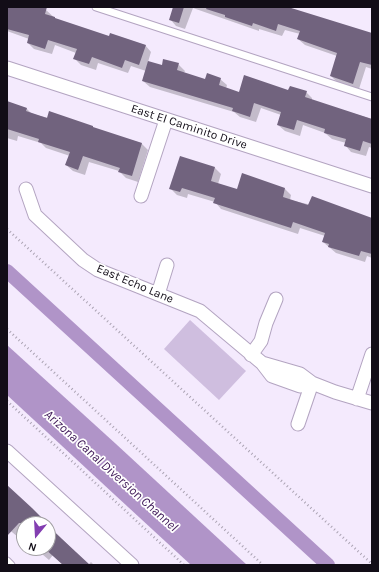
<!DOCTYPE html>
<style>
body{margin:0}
#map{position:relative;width:379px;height:572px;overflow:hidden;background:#f4eafd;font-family:Karla,sans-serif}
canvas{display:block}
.frame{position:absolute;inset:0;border:8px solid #120d17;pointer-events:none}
.north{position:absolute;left:16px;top:516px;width:40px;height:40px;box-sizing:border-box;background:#fff;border:1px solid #a09ea2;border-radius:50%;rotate:198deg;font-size:11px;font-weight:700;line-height:16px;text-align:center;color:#120d17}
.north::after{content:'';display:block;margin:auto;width:14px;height:18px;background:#833eb1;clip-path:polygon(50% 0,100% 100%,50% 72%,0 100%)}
</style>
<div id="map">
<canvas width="379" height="572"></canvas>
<div class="frame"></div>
<div class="north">N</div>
</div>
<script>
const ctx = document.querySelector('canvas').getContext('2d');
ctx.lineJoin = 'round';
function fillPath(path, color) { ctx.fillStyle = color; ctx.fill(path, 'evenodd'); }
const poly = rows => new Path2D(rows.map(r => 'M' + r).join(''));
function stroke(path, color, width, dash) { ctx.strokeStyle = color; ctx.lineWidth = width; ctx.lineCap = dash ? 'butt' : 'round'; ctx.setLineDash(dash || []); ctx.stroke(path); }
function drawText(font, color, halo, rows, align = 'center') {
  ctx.font = font + ' Karla,sans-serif'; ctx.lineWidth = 3.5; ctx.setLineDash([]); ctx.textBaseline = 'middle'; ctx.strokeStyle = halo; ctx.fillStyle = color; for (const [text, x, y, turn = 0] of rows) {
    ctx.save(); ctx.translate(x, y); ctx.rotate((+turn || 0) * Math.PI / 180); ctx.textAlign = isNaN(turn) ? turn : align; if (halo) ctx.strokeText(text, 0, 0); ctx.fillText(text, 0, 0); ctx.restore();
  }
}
fillPath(poly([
 [190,320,246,371,219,400,164,349]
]), '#cfbedf');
fillPath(poly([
 [7,345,116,444,247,565,191,565,115,495,7,395]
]), '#b094c8');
fillPath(poly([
 [7,7,38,7,46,10,57,20,109,38,145,45,151,52,148,62,162,66,178,64,185,71,184,73,206,80,220,79,227,85,226,89,239,93,306,92,312,98,312,101,372,119,372,148,369,147,366,156,351,152,345,145,346,143,332,139,325,133,303,125,300,136,285,131,278,125,281,115,261,108,256,122,240,117,234,112,150,87,143,81,146,71,131,66,128,73,98,63,96,70,81,65,74,58,76,53,55,45,52,54,34,49,28,43,29,39,7,31],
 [174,7,284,7,372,34,372,69,366,67,359,89,337,82,331,76,337,56,305,45,298,39,300,34,285,30,282,36,259,29,259,31,193,8,185,29,176,26,170,19],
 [7,102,26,108,32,114,95,129,141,143,148,150,138,182,126,178,119,171,89,162,85,175,73,171,66,165,70,156,46,148,41,143,18,136,17,141,7,138],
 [181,157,215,168,221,174,218,184,237,191,242,175,285,189,291,195,290,200,372,219,372,258,367,256,365,262,336,253,323,242,325,236,300,228,298,234,221,209,215,202,188,194,187,198,177,195,171,189],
 [7,487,32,509,47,524,24,524,24,538,20,534,18,537,7,528],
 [48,525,88,565,63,565,53,555,49,560,35,548,48,548],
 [91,562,94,565,88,565]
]), '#0003');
stroke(poly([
 [7,271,328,565]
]), '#b094c8', 14);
fillPath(poly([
 [7,7,47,7,45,14,55,17,55,18,109,36,110,33,146,45,139,65,125,60,122,68,92,57,89,64,73,59,77,49,48,40,45,49,27,43,29,35,7,29],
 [173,7,184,7,179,23,169,20],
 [207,7,288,7,372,33,372,65,360,62,353,84,330,76,337,53,297,39,300,31,278,24,276,31,253,23,252,26,225,17,225,15,206,9],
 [163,59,179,63,177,70,205,79,207,73,221,78,219,85,239,92,244,75,288,90,290,86,307,91,305,97,372,119,372,144,363,141,360,151,344,146,346,139,324,133,325,129,297,120,294,130,277,125,281,112,254,103,250,117,232,111,233,108,142,81,148,61,162,65],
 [7,101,27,108,26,111,47,118,49,111,93,126,93,127,142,143,132,176,118,172,120,168,83,156,78,170,65,165,70,152,38,142,39,139,7,129],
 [180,156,215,167,211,181,237,189,242,173,285,188,283,197,308,205,312,196,372,218,372,254,361,251,359,256,328,247,329,244,322,242,325,233,293,222,291,228,213,203,215,198,182,188,180,192,169,189],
 [7,485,32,508,48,524,19,523,7,536],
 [48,526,90,565,63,565,44,548,48,548]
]), '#71637e');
const service = poly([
 [96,7,372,97],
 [7,561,11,565]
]);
const minor = poly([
 [7,68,372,186],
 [26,189,35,215,83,260,98,270,200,311,262,363,272,376,300,386,312,383],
 [141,196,166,120],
 [158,294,167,265],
 [251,355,261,341,266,323,276,299],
 [262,363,300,374,312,383,335,392,372,403],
 [357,399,372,354],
 [298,424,312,383],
 [7,451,132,565]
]);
stroke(service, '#b3a4c1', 9);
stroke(minor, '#b3a4c1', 15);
stroke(poly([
 [7,229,372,564],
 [7,329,263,565],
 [7,401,184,565]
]), '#aba3b3', 2.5, [1, 3]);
stroke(service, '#fff', 7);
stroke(minor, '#fff', 13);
drawText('12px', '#120d17', '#fff', [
 ["East El Caminito Drive",189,127,18],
 ["East Echo Lane",135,284,23]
]);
drawText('italic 13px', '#401b59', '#fff', [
 ["Arizona Canal Diversion Channel",111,471,42]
]);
</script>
